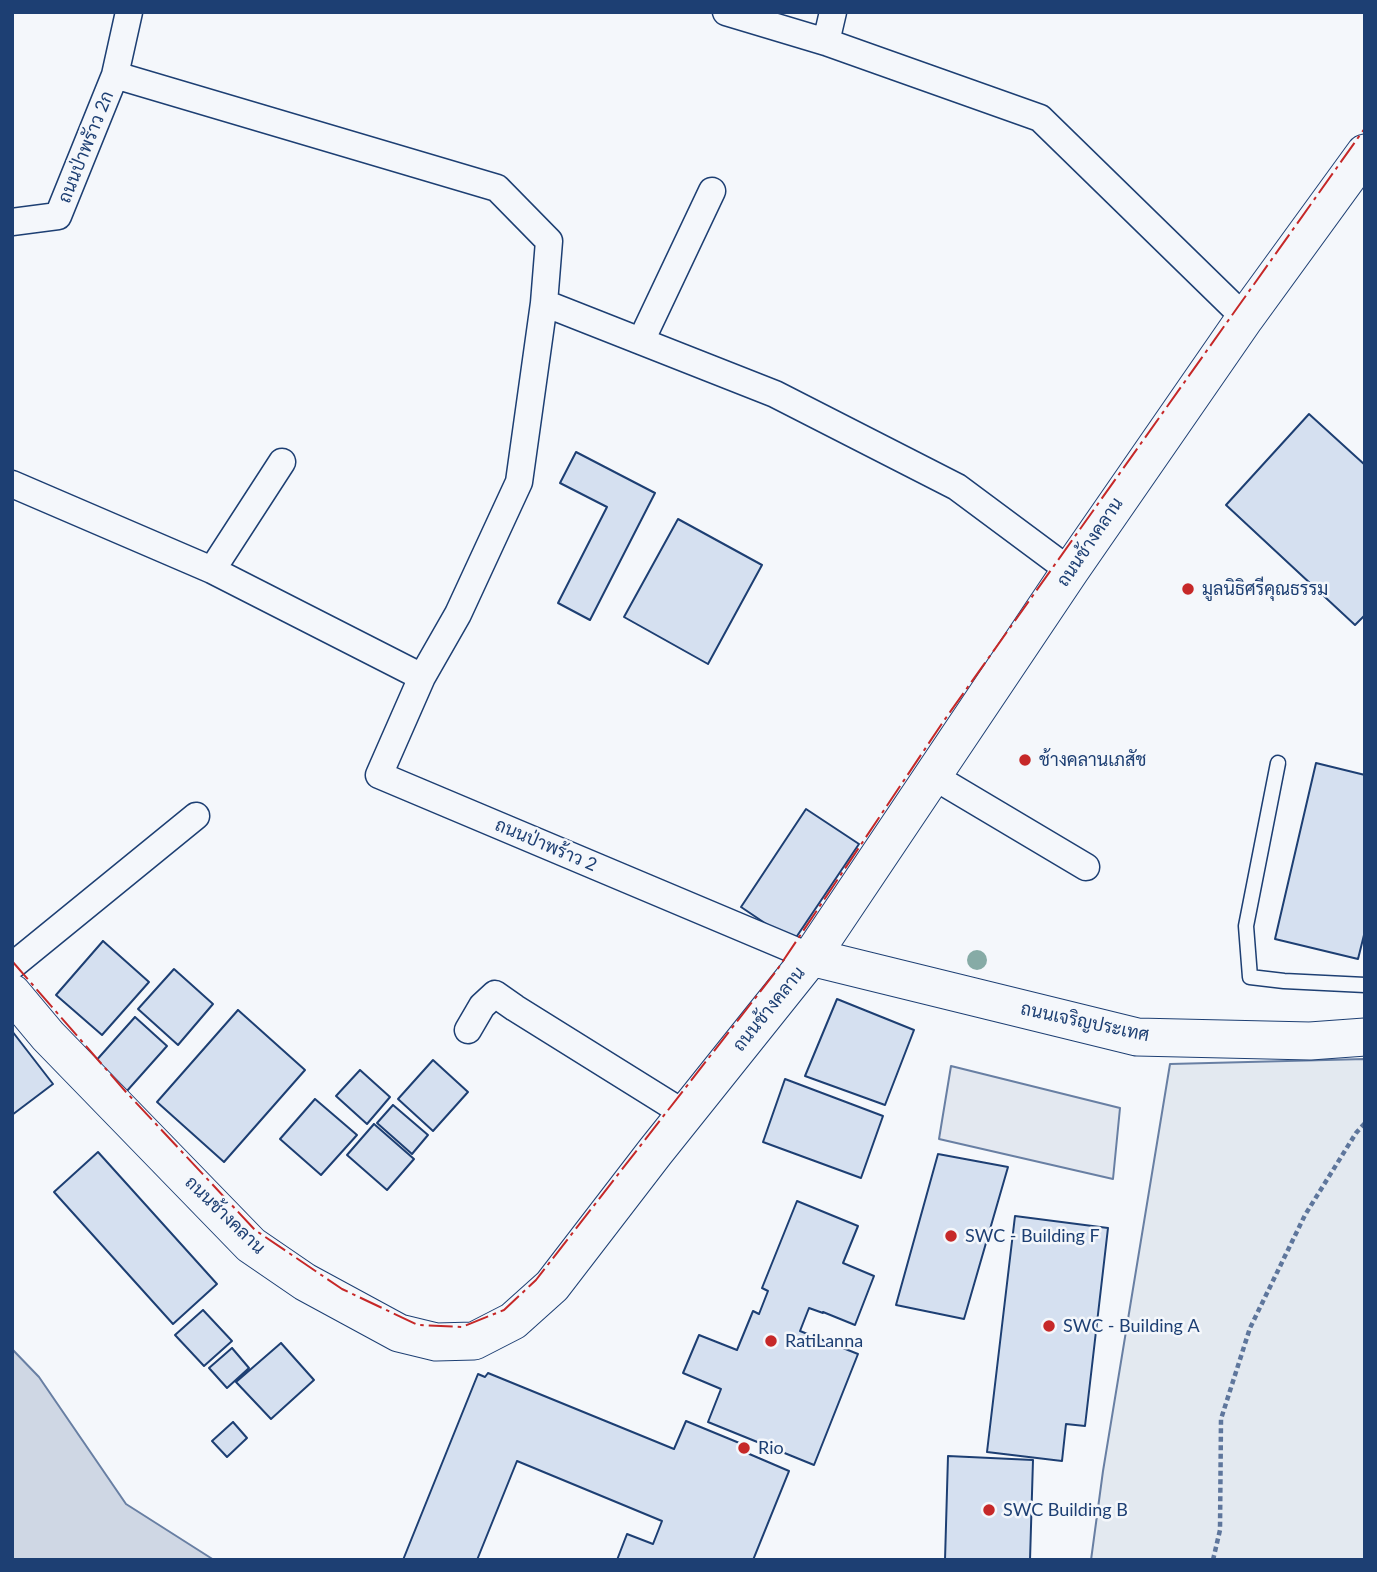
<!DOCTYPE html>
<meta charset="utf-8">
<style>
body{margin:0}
#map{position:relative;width:1377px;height:1572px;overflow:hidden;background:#f4f7fb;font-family:Lato,sans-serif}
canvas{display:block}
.frame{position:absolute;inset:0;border:14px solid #1d3f73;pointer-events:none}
</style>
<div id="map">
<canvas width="1377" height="1572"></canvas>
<div class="frame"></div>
</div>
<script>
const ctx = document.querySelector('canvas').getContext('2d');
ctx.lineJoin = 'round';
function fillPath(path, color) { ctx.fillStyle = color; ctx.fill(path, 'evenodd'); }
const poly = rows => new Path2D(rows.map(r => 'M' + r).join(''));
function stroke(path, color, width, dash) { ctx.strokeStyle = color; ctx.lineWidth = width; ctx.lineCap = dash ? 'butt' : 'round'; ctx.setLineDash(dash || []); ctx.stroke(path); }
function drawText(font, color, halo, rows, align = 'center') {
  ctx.font = font + ' Lato,Sarabun,sans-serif'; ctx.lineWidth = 5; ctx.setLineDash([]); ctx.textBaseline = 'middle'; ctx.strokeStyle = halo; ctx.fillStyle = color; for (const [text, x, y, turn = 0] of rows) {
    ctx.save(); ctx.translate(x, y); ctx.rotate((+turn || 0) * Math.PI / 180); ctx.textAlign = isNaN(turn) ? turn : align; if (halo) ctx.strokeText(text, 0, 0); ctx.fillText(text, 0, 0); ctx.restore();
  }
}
const green = poly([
 [1365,1059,1365,1560,1091,1560,1103,1471,1170,1064,1365,1059]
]);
fillPath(green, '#e3e9f0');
stroke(green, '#687fa3', 2);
const parking = poly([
 [951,1066,1120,1108,1113,1179,939,1139,951,1066]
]);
fillPath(parking, '#e3e8f0');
stroke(parking, '#687fa3', 2);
const water = poly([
 [12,1349,39,1377,126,1504,214,1560,12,1560,12,1349]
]);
fillPath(water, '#cfd7e4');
stroke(water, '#687fa3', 2);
const building = poly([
 [1309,414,1365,465,1365,615,1355,625,1226,505,1309,414],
 [576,452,655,493,590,620,558,603,607,507,560,483,576,452],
 [678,519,762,565,708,664,624,617,678,519],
 [1316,763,1365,775,1365,931,1358,959,1275,939,1316,763],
 [806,809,859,844,793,942,741,907,806,809],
 [103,941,149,982,102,1035,56,995,103,941],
 [174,969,213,1004,178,1045,138,1009,174,969],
 [837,999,914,1030,885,1105,805,1076,837,999],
 [238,1010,305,1070,224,1162,157,1102,238,1010],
 [135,1017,167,1046,126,1092,94,1063,135,1017],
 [12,1031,53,1084,12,1115,12,1031],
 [433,1060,468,1092,433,1131,398,1099,433,1060],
 [360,1070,390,1097,367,1124,336,1096,360,1070],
 [785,1079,883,1116,861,1178,763,1142,785,1079],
 [315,1099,357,1135,321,1175,280,1139,315,1099],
 [393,1105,428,1135,412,1154,377,1123,393,1105],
 [374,1124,414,1159,387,1190,347,1155,374,1124],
 [98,1152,217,1284,173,1324,54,1192,98,1152],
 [938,1154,1008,1167,964,1319,896,1305,938,1154],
 [797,1201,858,1226,843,1263,874,1276,855,1325,823,1312,823,1313,809,1308,800,1331,858,1354,814,1465,708,1422,721,1389,683,1373,699,1335,737,1350,753,1311,759,1314,768,1291,762,1288,797,1201],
 [1015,1216,1108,1228,1085,1426,1066,1424,1062,1461,987,1452,1015,1216],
 [203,1310,232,1341,204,1366,175,1335,203,1310],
 [281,1343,314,1380,271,1419,236,1382,281,1343],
 [232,1348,249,1368,227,1388,209,1368,232,1348],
 [488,1373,674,1449,686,1421,749,1447,747,1453,789,1471,753,1560,617,1560,627,1534,653,1544,662,1521,517,1461,477,1560,403,1560,478,1374,485,1377,488,1373],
 [233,1422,247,1438,227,1457,212,1441,233,1422],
 [948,1456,1033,1460,1030,1560,945,1560,948,1456]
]);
fillPath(building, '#d5e0f0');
stroke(building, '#1d3f73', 2);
const lane = poly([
 [1278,763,1246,926,1250,977,1284,981,1365,985]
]);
const street = poly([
 [726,12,826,42,1040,118,1245,318],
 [826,42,833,12],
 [115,75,497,188,549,241,544,303,519,482,458,614,422,677,379,775,811,957],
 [12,222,58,216,115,75,129,12],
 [544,303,775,394,957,487,1070,571],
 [641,341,712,191],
 [12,484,212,570,422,677],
 [212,570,282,462],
 [933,776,1086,867],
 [12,966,196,816],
 [468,1030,482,1006,495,994,515,1008,685,1114]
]);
const secondary = poly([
 [811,957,1137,1037,1310,1041,1365,1037],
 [12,993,48,1036,251,1245,305,1282,399,1333,436,1342,474,1341,513,1321,552,1286,655,1152,811,957,1070,571,1245,318,1365,153]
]);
stroke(lane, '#1d3f73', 17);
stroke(street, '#1d3f73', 29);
stroke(secondary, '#1d3f73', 39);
stroke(poly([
 [1213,1560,1220,1530,1221,1419,1250,1328,1305,1215,1356,1133,1365,1123]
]), '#5e769c', 4.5, [5, 3.5]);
stroke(lane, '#f4f7fb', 14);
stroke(street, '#f4f7fb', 26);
stroke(secondary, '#f4f7fb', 37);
stroke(poly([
 [12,961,126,1092,255,1230,342,1289,418,1325,462,1327,504,1310,536,1280,777,970,943,722,1365,128]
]), '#c62828', 2, [24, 5, 3.5, 5]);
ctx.fillStyle = '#86aba6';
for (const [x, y] of [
 [977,960]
]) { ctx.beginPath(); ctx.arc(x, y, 10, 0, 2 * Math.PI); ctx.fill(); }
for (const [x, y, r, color] of [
 [1188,589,7,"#c62828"],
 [1025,760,7,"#c62828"],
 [951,1236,7,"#c62828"],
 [1049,1326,7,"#c62828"],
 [771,1341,7,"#c62828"],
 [744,1448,7,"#c62828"],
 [989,1510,7,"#c62828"]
]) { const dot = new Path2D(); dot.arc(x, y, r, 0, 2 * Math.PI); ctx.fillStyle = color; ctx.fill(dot); stroke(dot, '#f4f7fb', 2.5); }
drawText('18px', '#1d3f73', '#f4f7fb', [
 ["ถนนป่าพรัาว 2ก",86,147,-68],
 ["ถนนช้างคลาน",1090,542,-56],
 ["ถนนป่าพร้าว 2",546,845,23],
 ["ถนนช้างคลาน",769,1009,-51],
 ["ถนนเจริญประเทศ",1085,1022,12],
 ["ถนนช้างคลาน",225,1215,44]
]);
drawText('18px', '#1d3f73', '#f4f7fb', [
 ["มูลนิธิศรีคุณธรรม",1202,589],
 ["ช้างคลานเภสัช",1039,760],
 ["SWC - Building F",965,1236],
 ["SWC - Building A",1063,1326],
 ["RatiLanna",785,1341],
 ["Rio",758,1448],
 ["SWC Building B",1003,1510]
], 'left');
</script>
